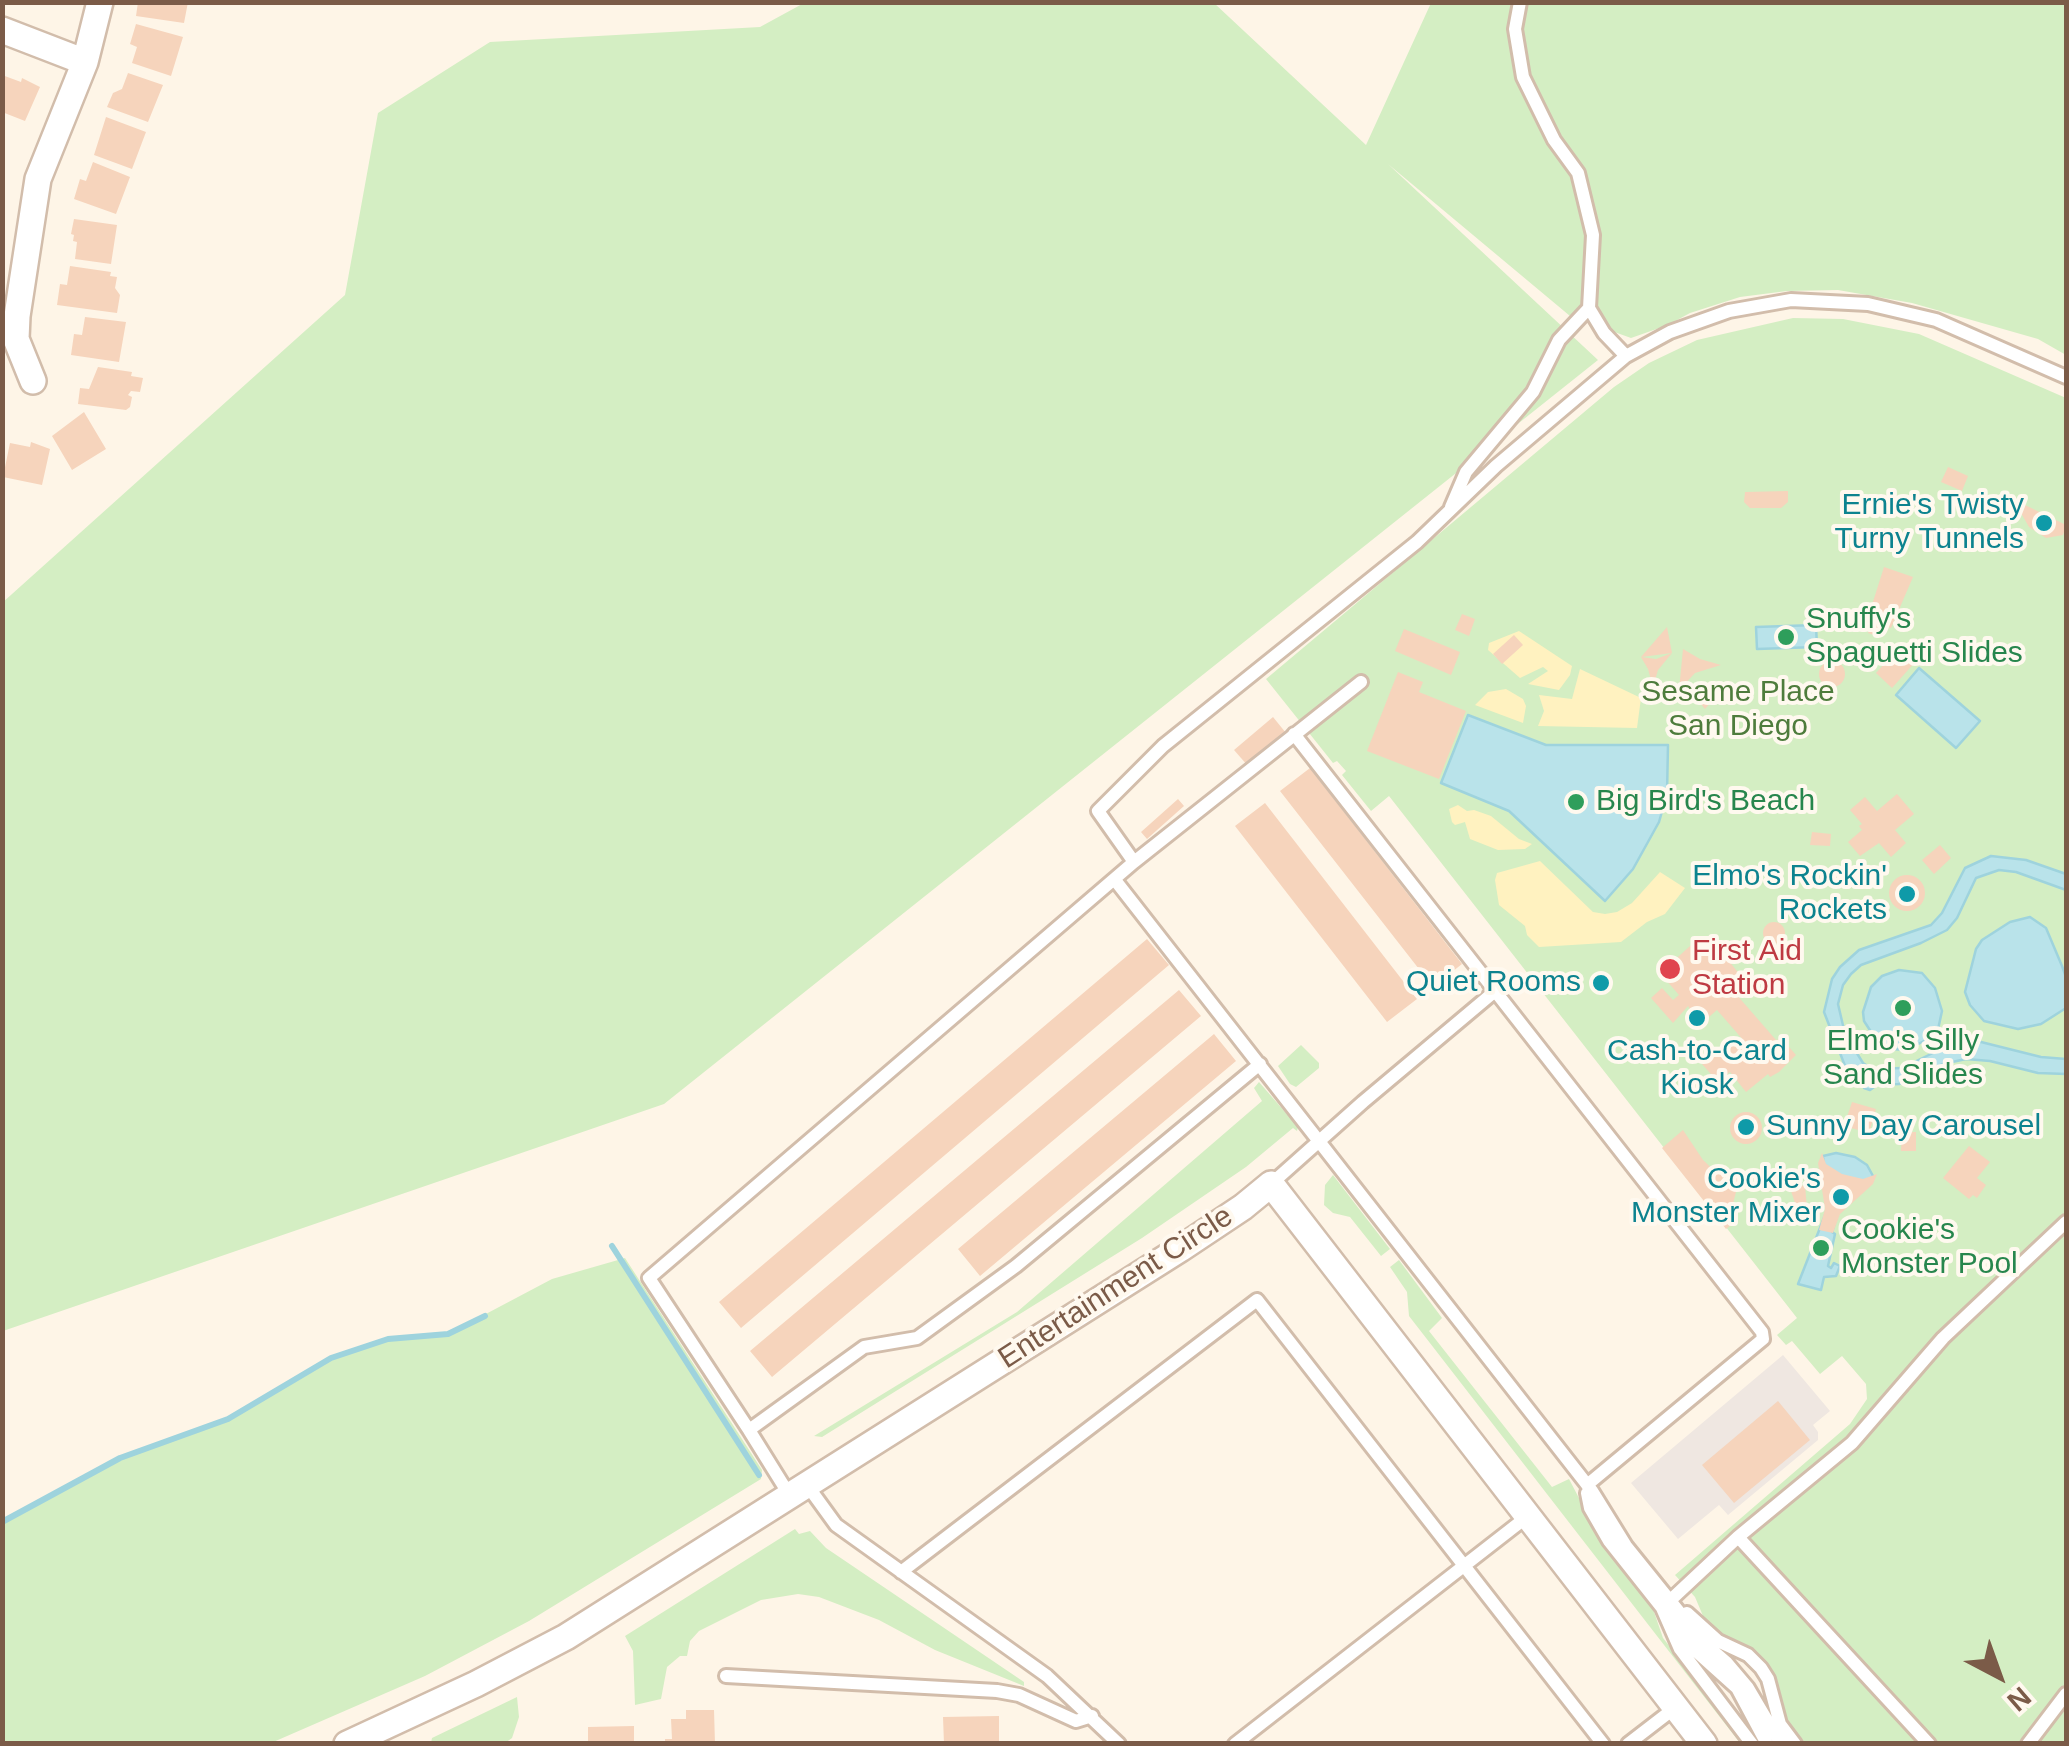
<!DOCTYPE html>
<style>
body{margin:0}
#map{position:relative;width:2069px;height:1746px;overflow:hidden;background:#fef5e7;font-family:Arial,sans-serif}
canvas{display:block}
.frame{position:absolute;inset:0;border:5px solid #7b5b48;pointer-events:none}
.north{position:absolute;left:1949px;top:1626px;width:100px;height:100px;-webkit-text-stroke:8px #fff9ef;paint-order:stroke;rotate:139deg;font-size:28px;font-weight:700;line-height:40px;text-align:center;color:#7b5b48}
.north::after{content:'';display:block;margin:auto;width:35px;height:45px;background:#7b5b48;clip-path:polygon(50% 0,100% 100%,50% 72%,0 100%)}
</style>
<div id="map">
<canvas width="2069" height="1746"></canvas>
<div class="frame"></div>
<div class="north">N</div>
</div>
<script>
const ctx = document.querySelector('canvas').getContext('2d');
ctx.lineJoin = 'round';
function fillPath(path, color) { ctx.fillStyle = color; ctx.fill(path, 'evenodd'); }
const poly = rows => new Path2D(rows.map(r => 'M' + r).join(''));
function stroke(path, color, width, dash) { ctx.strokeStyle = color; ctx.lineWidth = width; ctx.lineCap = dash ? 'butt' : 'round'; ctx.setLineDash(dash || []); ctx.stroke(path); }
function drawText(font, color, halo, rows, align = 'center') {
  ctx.font = font + ' Arial,sans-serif'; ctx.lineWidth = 8; ctx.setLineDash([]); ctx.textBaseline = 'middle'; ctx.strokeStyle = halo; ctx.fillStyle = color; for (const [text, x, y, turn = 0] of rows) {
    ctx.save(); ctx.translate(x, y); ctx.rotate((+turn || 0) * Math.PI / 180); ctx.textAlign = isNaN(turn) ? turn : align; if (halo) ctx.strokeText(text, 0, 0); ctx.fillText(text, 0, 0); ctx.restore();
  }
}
fillPath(poly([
 [1783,1355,1830,1411,1813,1425,1818,1432,1818,1440,1728,1515,1719,1505,1678,1539,1631,1483]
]), '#efe7e1');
fillPath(poly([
 [804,3,1214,3,1366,145,1431,3,2066,3,2066,355,2038,339,1912,303,1838,290,1787,291,1740,297,1690,313,1668,325,1631,338,1570,316,1388,164,1598,360,664,1104,3,1331,2,603,345,295,378,113,490,42,760,27],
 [1793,318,1843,319,1919,334,2066,398,2066,1743,1803,1743,1786,1721,1769,1668,1755,1653,1719,1636,1706,1623,1695,1597,1675,1575,1850,1424,1867,1399,1866,1384,1842,1356,1820,1374,1792,1341,1786,1345,1777,1335,1797,1318,1389,796,1371,811,1342,775,1346,771,1337,761,1333,763,1266,679,1614,387,1649,363,1697,340],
 [1301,1045,1319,1063,1319,1068,1296,1087,1290,1084,1278,1066],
 [1259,1082,1298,1127,1297,1131,1293,1128,1246,1167,1142,1238,822,1437,814,1436,1017,1312,1262,1101,1254,1088],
 [1333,1175,1390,1249,1381,1256,1350,1217,1333,1213,1324,1205,1325,1185],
 [625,1258,762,1470,761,1479,529,1621,425,1676,271,1743,3,1743,3,1522,120,1458,228,1419,331,1358,388,1339,448,1334,552,1279],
 [1399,1260,1442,1318,1429,1331,1552,1487,1569,1479,1601,1540,1652,1606,1663,1638,1746,1743,1740,1743,1409,1316,1407,1292,1390,1267],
 [795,1529,799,1534,810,1531,826,1548,1024,1682,1024,1686,935,1650,879,1620,819,1597,798,1594,761,1600,699,1631,690,1641,687,1656,680,1656,667,1667,661,1699,635,1705,633,1651,625,1636],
 [517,1697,519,1717,512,1738,505,1743,431,1743,432,1738]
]), '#d4eec3');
fillPath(poly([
 [1519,631,1572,666,1570,675,1559,690,1528,684,1548,671,1543,667,1520,678,1488,650,1489,643],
 [1580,669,1641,698,1637,728,1538,726,1544,711,1539,695,1572,699],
 [1506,689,1523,699,1526,706,1523,723,1475,705,1488,692],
 [1458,805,1467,811,1474,810,1491,816,1519,839,1532,844,1525,849,1498,850,1470,839,1465,822,1455,825,1452,822,1449,809],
 [1540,861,1593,912,1605,914,1617,912,1632,903,1660,872,1685,888,1665,914,1647,922,1621,942,1539,947,1527,935,1525,926,1499,905,1495,880,1497,873]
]), '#fff2c0');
const water = poly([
 [1816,625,1817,647,1757,649,1756,627,1816,625],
 [1919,668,1980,721,1956,748,1896,695,1919,668],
 [1468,715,1546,745,1668,745,1667,794,1659,822,1633,869,1605,901,1509,811,1441,783,1468,715],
 [1991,856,2026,860,2066,874,2066,890,2016,872,1999,870,1976,878,1957,918,1947,930,1921,943,1861,965,1851,974,1843,985,1838,1004,1845,1034,1863,1063,1872,1069,1902,1068,1939,1050,1977,1041,2041,1057,2066,1059,2066,1074,2038,1073,1990,1061,1966,1059,1943,1064,1899,1084,1877,1085,1870,1090,1864,1088,1866,1082,1847,1071,1824,1012,1832,979,1840,967,1859,950,1931,925,1942,913,1965,868,1991,856],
 [2030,917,2046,928,2062,966,2066,977,2066,1008,2041,1024,2018,1029,1984,1021,1970,1005,1965,992,1976,949,1982,940,2010,922,2030,917],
 [1899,970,1922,973,1935,988,1942,1011,1937,1034,1907,1050,1892,1049,1875,1038,1864,1021,1863,1012,1871,987,1882,976,1899,970],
 [1836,1153,1855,1157,1867,1165,1873,1176,1838,1213,1832,1232,1835,1234,1828,1266,1831,1268,1834,1263,1840,1266,1836,1276,1824,1277,1821,1290,1798,1284,1827,1210,1823,1156,1836,1153]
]);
fillPath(water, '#b9e3ea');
stroke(water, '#9ed3dd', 2.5);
stroke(poly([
 [612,1246,759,1475],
 [2,1522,120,1458,228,1419,331,1358,388,1339,448,1334,485,1316]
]), '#9ed3dd', 6);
fillPath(poly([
 [138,2,188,2,184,23,136,16],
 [136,24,183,37,171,76,132,63,137,47,130,44],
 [128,73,163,85,148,122,107,107,113,93,122,89],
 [2,75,21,82,22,78,40,87,25,121,2,112],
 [106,117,146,132,132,169,94,155],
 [93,162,130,177,116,214,74,199,80,179,86,181],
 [74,219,117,225,111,264,75,259,77,242,73,241,74,235,71,234],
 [70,266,111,272,110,276,117,277,115,288,120,295,117,313,57,305,60,284,67,285],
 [85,317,126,322,119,362,71,355,74,334,82,335],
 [98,367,132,372,131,376,143,378,140,392,131,391,128,395,132,397,130,407,126,410,78,404,80,388,89,389],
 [84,412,106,449,72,470,52,436],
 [31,442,50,449,42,485,3,477,10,443,30,447],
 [1948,467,1968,476,1962,491,1941,482],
 [1788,491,1788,502,1781,508,1750,508,1744,502,1745,492],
 [2025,505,2066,525,2063,535,2046,538,2029,527,2021,513],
 [1884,567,1913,577,1891,628,1884,625,1880,637,1868,633,1870,629,1865,627],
 [1462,614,1475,619,1469,636,1455,630],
 [1667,627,1672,653,1658,670,1653,687,1648,669,1641,657,1656,659,1672,653,1641,657],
 [1404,629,1460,652,1451,675,1395,651],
 [1514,635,1523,645,1502,664,1493,654],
 [1899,647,1916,661,1892,688,1876,673],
 [1683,649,1700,659,1721,665,1695,673,1679,690],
 '1819 674a13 13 0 1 1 26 0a13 13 0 1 1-26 0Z',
 [1398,672,1423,682,1419,692,1466,711,1439,779,1367,751],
 [1727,684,1705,709,1696,698,1679,690],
 [1273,717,1286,733,1248,766,1234,750],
 [1310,768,1462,964,1433,987,1280,791],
 [1897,794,1914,814,1895,830,1906,843,1891,857,1879,843,1860,856,1848,842,1862,830,1859,826,1862,824,1850,810,1865,797,1877,811],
 [1178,799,1184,806,1147,839,1141,832],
 [1265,803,1417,999,1387,1022,1235,826],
 [1812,832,1831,834,1830,846,1810,845],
 [1940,845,1951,858,1934,874,1922,860],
 '1889 893a18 18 0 1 1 36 0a18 18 0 1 1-36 0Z',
 '1763 933a11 11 0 1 1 22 0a11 11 0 1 1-22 0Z',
 [1699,938,1703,944,1708,939,1725,956,1740,975,1735,980,1742,988,1736,994,1776,1040,1782,1039,1796,1055,1779,1072,1770,1077,1768,1074,1746,1092,1730,1072,1718,1082,1702,1064,1734,1036,1754,1060,1758,1057,1717,1010,1703,1022,1697,1021,1688,1006,1673,1023,1651,998,1662,988,1673,1000,1679,995,1660,973],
 [1147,939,1169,965,741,1328,719,1302],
 [1179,990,1201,1016,772,1377,750,1351],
 [1214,1034,1236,1061,980,1276,958,1249],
 [1852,1102,1876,1109,1869,1133,1844,1126],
 '1730 1128a16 16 0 1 1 32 0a16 16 0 1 1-32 0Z',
 [1683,1130,1703,1160,1718,1174,1722,1168,1741,1172,1730,1216,1735,1222,1726,1229,1662,1148],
 [1902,1132,1916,1132,1916,1151,1901,1151],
 [1969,1146,1990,1162,1977,1178,1986,1185,1977,1198,1973,1195,1969,1199,1943,1178],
 [1822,1153,1826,1164,1842,1174,1863,1179,1877,1174,1873,1184,1840,1214,1833,1233,1819,1230,1825,1209,1818,1163],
 [1805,1185,1807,1209,1802,1220,1790,1215,1795,1203,1790,1188],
 [1778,1401,1810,1440,1734,1503,1702,1465],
 [686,1710,714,1710,715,1744,665,1744,665,1739,672,1739,671,1719,686,1719],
 [999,1716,999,1744,944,1744,943,1717],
 [634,1726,634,1744,588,1744,588,1727]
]), '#f6d4bc');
const service = poly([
 [1589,308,1604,333,1626,356],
 [1451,507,1466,472,1533,392,1559,340,1589,308,1593,235,1578,173,1554,140,1523,77,1515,29,1520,2],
 [1294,734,1762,1332,1763,1339,1587,1485],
 [1134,862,1098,811,1163,746,1417,542,1496,466,1626,356,1670,332,1729,311,1791,300,1868,304,1936,320,2066,377],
 [1115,880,1592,1491,1626,1546,1705,1644,1726,1662,1748,1688,1781,1744],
 [1260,1064,1016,1266,917,1338,864,1347,749,1430,649,1278,1134,862,1361,682],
 [1271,1184,1363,1102,1494,992],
 [749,1430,790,1496],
 [807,1485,836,1525,1047,1676,1119,1744],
 [1587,1493,1590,1508,1609,1541,1697,1652,1737,1688,1767,1744],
 [1738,1537,1852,1443,1943,1338,2066,1222],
 [901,1572,1257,1300,1603,1744],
 [1687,1613,1718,1641,1748,1655,1761,1668,1768,1679,1780,1724,1795,1744],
 [726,1676,997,1691,1019,1695,1076,1721,1092,1716],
 [1235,1744,1528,1516],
 [1628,1744,1676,1707],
 [1752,1744,1680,1649,1662,1608,1738,1537,1929,1744],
 [2028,1744,2066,1694]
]);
const minor = poly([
 [2,30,85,62],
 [33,381,16,339,17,316,38,179,85,62,100,2],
 [347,1744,476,1684,566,1637,1180,1249,1243,1207,1271,1184,1704,1744]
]);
stroke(service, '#d2bdab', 18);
stroke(minor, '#d2bdab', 30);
stroke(service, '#fff', 12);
stroke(minor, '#fff', 25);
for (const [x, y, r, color] of [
 [2044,523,10,"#0f9aa8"],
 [1786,637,10,"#2e9e5b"],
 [1576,802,10,"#2e9e5b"],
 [1907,894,10,"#0f9aa8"],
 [1670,969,12,"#e0444e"],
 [1601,983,10,"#0f9aa8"],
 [1903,1008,10,"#2e9e5b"],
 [1697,1018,10,"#0f9aa8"],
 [1746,1127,10,"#0f9aa8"],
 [1841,1197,10,"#0f9aa8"],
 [1821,1248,10,"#2e9e5b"]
]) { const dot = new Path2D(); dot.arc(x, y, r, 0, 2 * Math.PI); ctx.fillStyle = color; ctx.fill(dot); stroke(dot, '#fff9ef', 4); }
drawText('30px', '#0d838f', '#fff9ef', [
 ["Ernie's Twisty",2024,506],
 ["Turny Tunnels",2024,540],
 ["Elmo's Rockin'",1887,877],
 ["Rockets",1887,911],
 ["Quiet Rooms",1581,983],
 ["Cash-to-Card",1697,1052,"center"],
 ["Kiosk",1697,1086,"center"],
 ["Sunny Day Carousel",1766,1127,"left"],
 ["Cookie's",1821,1180],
 ["Monster Mixer",1821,1214]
], 'right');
drawText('30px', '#27864d', '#fff9ef', [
 ["Snuffy's",1806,620],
 ["Spaguetti Slides",1806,654],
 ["Big Bird's Beach",1596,802],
 ["Elmo's Silly",1903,1042,"center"],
 ["Sand Slides",1903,1076,"center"],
 ["Cookie's",1841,1231],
 ["Monster Pool",1841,1265]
], 'left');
drawText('30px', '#4e7c3c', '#fff9ef', [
 ["Sesame Place",1738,693],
 ["San Diego",1738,727]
]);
drawText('30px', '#be3a42', '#fff9ef', [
 ["First Aid",1692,952],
 ["Station",1692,986]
], 'left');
drawText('30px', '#7b5b48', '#fff9ef', [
 ["Entertainment Circle",1116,1288,-33]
]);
</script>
